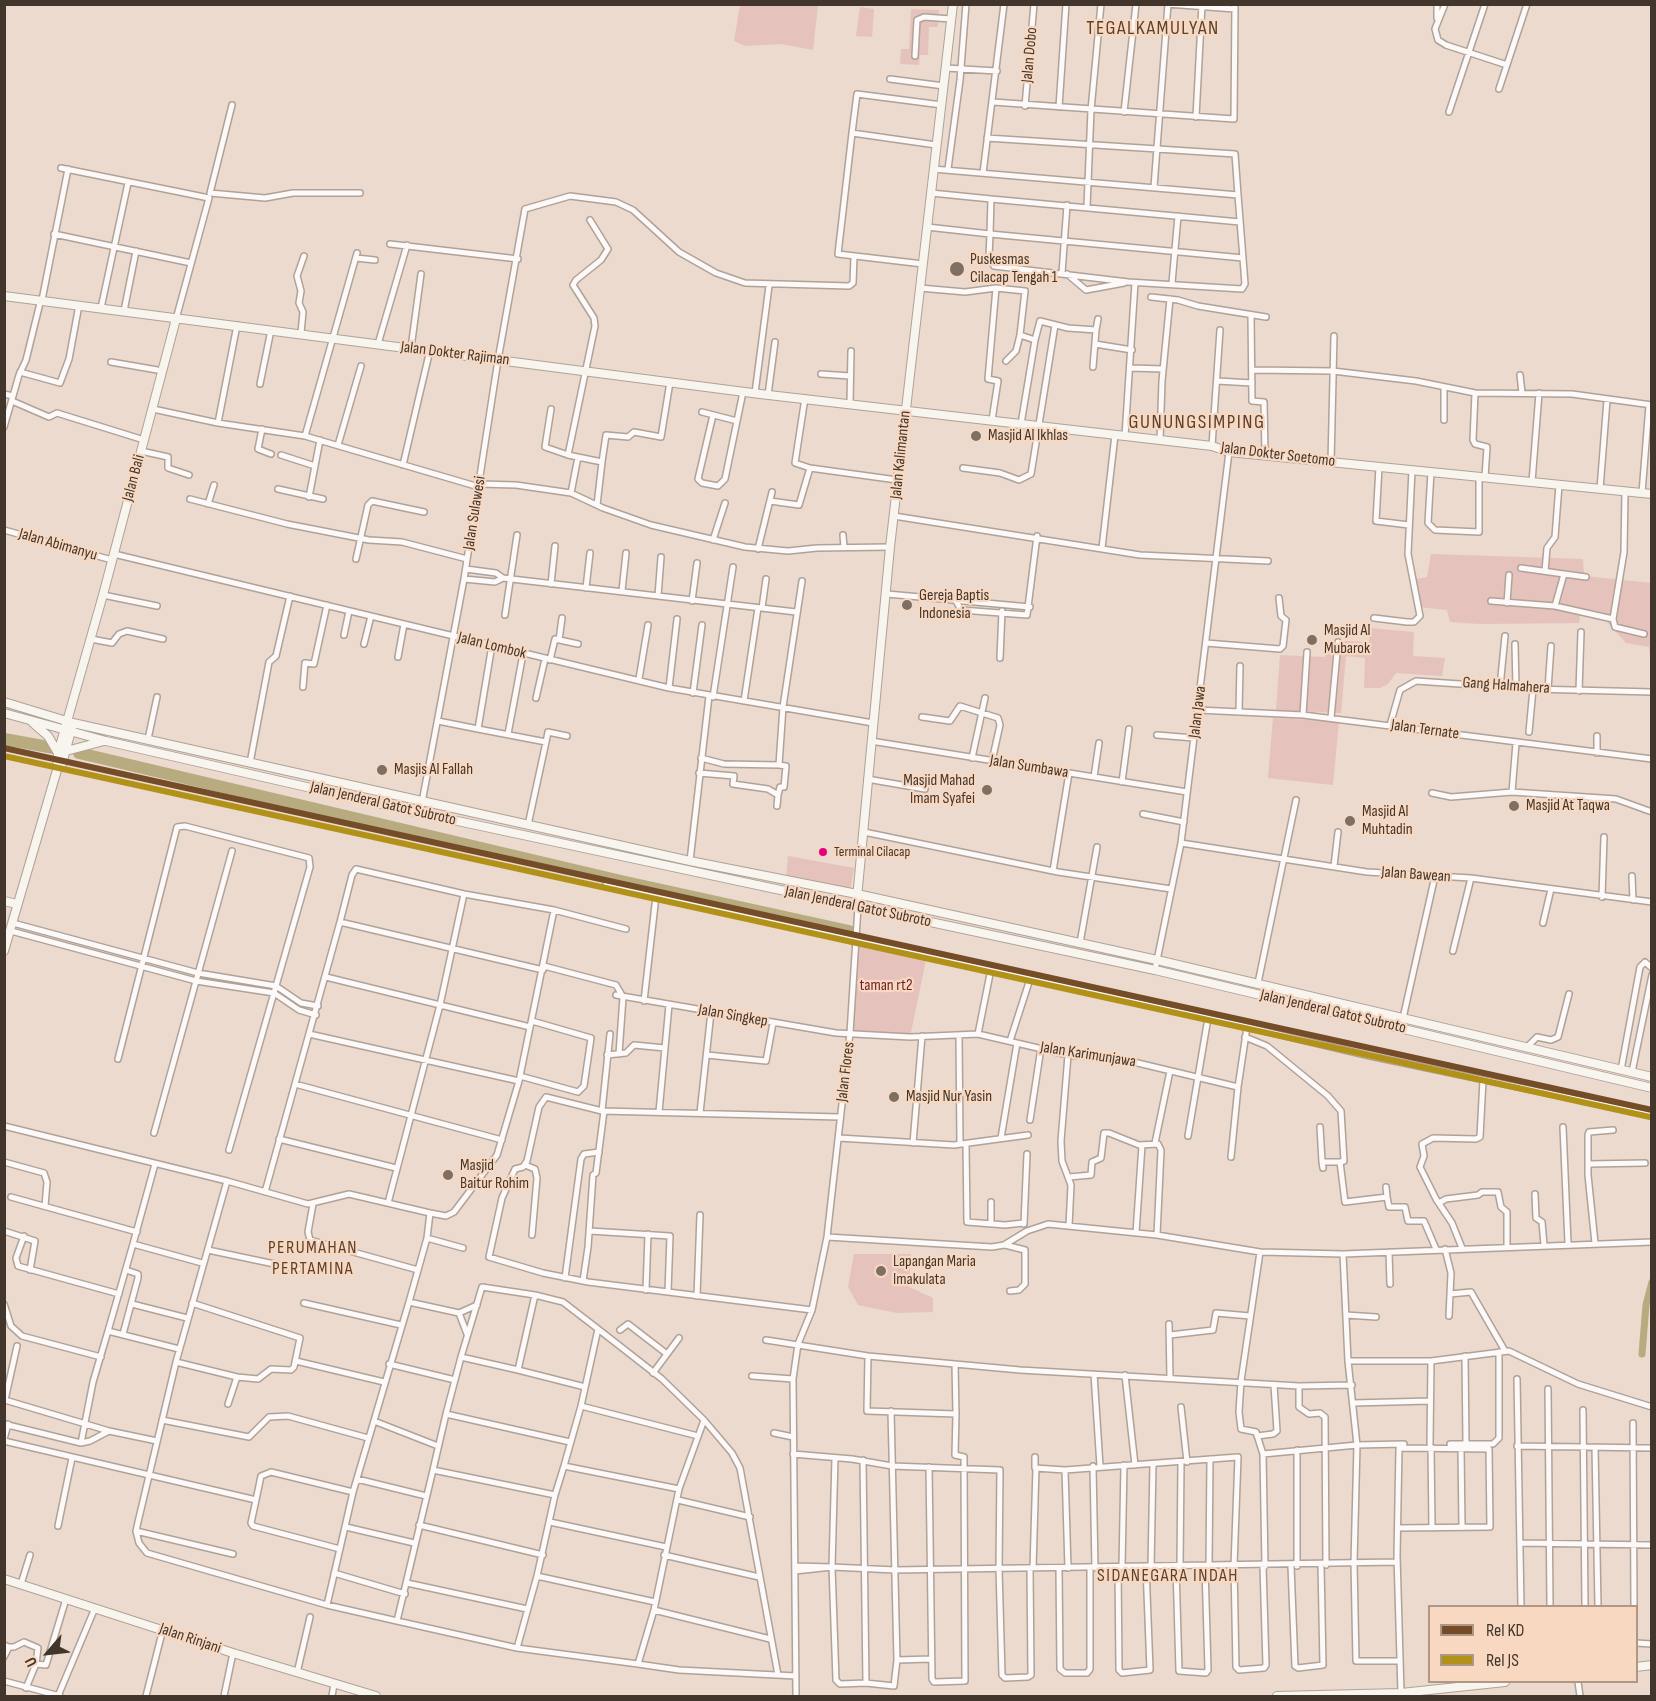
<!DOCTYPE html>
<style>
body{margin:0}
#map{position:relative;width:1656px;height:1701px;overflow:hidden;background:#ebdacd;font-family:"Sofia Sans Condensed",sans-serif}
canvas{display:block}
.frame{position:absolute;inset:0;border:6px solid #42362c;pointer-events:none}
.legend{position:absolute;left:1428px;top:1605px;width:210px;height:78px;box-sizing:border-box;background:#f8d8c0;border:2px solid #af9785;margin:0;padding:8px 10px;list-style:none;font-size:18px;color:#42362c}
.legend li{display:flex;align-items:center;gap:12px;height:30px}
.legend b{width:30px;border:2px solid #af9785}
.north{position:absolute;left:18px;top:1623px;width:60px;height:60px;-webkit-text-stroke:4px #f8d8c0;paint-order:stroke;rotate:242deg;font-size:16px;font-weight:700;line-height:24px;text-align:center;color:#42362c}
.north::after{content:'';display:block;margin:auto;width:21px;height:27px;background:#42362c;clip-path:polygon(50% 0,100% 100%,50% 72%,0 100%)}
</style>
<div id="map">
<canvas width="1656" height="1701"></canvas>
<div class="frame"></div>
<ul class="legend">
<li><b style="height:8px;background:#744c28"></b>Rel KD</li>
<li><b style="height:8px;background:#b29119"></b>Rel JS</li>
</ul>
<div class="north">U</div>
</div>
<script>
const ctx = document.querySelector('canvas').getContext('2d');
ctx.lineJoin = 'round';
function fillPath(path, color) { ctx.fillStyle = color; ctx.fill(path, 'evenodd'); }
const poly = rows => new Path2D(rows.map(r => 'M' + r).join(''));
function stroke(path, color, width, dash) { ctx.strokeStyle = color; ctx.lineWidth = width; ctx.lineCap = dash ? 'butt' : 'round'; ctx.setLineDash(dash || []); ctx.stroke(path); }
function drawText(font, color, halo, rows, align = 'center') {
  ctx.font = font + ' "Sofia Sans Condensed",sans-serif'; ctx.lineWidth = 4.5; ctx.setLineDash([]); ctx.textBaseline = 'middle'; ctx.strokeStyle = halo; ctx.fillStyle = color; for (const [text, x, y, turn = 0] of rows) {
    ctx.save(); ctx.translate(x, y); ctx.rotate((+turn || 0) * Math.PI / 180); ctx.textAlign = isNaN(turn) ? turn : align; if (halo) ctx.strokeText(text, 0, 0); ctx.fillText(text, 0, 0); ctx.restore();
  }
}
fillPath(poly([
 [740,5,818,5,813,50,781,44,745,46,734,41],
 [860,7,874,9,872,37,856,36],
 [911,9,939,10,938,27,929,27,928,55,920,55,919,65,900,64,901,49,909,49],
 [1431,554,1583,559,1584,576,1651,583,1651,664,1649,647,1626,643,1597,611,1581,610,1579,623,1480,624,1450,622,1447,610,1418,607,1411,580,1427,577],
 [1370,628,1414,632,1413,656,1445,658,1442,676,1396,673,1388,684,1380,688,1364,688,1365,658,1346,656,1341,713,1276,710,1280,655,1325,657,1326,640,1369,642],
 [1273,718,1339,721,1333,785,1268,778],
 [788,856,854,868,850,891,786,878],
 [854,942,926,960,910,1037,850,1033],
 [854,1254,911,1254,909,1287,933,1298,933,1312,897,1313,858,1305,848,1287]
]), '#e5c2bb');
stroke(poly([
 [1642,1354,1646,1305,1652,1282]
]), '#b8ab7f', 7);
stroke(poly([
 [4,739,54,748],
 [79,753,621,881,849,931]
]), '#b8ab7f', 12);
const street = poly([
 [1167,4,1235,9],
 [1437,4,1437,18],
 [1445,4,1435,29,1438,40,1446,45,1507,65],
 [915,56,917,20,924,17,951,19],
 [946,68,997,71],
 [890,79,944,86],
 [1499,89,1527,4],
 [993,102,1234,119,1235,4],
 [1025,106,1034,4],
 [1059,107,1066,4],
 [1124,112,1136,4],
 [1449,112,1485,4],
 [1196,117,1202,4],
 [852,133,838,254,923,264],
 [987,138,1235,154,1238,195],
 [936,145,852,133,857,94,942,105],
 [61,168,209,198,176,319],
 [948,169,960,80,966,4],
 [983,173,1004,4],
 [1154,187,1168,4],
 [210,193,265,198,293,193,360,193],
 [210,193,232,105],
 [931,193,991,199,990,234,1243,258],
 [991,199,1240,222],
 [1087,207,1091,110,1101,4],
 [590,220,608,249,601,260,576,280,573,285,594,318,595,326,568,455,602,462,597,505],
 [927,227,990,234,989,257,994,266,1128,282,1242,289,1245,284,1238,195,933,169],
 [54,234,191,263],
 [390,244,518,259],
 [356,258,375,260],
 [1062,273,1067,205],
 [1067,274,1086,290,1124,283],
 [1172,283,1178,216],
 [920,288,965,292,996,288,1025,291,1020,335,1035,340,1021,424],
 [1151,297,1178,300,1198,306,1266,317],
 [42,300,68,169],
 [101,308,128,183],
 [124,311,136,251],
 [1251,315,1252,401,1264,402,1265,455],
 [301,333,303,312,299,303,301,291,297,276,304,256],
 [1035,340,1040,321,1068,328,1096,330,1098,319],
 [378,344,407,245],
 [1095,344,1132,350],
 [411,348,421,274],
 [1006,361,1016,351,1020,335],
 [111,362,163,371],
 [1093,367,1096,330],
 [1131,368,1163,369],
 [1253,370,1333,371,1416,381,1475,393,1572,394,1652,405],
 [20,372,60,383,69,359,79,305],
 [821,374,850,376],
 [1520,375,1522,393],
 [1217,381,1252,383],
 [260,384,271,330],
 [1444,387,1444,420],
 [755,393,769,286],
 [1475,393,1473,440,1475,444,1487,447,1485,477],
 [4,394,13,396],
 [768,395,775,342],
 [805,398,795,463,810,468,897,480],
 [12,401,49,417,57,413,144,440],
 [850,403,851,351],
 [153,409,218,423,305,436,479,487],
 [551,409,545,447,568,455],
 [702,412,737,421],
 [713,415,698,479,702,483,718,486,725,479,743,392],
 [992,420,998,381,988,379,996,288],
 [218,423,237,325],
 [4,427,19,375,26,360,41,299],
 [262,429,258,449,271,454],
 [305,436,357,253],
 [1125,436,1135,283],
 [1160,440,1162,381,1170,299],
 [338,445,361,366],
 [1212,446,1220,330],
 [141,451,168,457,168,468,189,475],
 [281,455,315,466],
 [602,462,606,435,628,437,634,432,661,437,670,382],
 [1331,462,1334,336],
 [403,465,430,350],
 [1379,467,1376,521,1409,525],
 [963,468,1000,473,1019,480,1031,474,1055,325],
 [1431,472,1428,523,1435,530,1479,532,1479,477],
 [1532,482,1539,393],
 [479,484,516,485,571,493,603,508,651,525,745,547,788,551,817,548,890,547],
 [278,489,323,499],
 [1600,489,1607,400],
 [571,493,578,457],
 [1642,493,1649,405],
 [309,497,320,440],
 [190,499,287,524,369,540,402,542,467,559],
 [770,501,799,505,810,468],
 [208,504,214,485],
 [894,516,1140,555,1268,561],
 [4,530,112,560],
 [843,535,844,547],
 [713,540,725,503],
 [1102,548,1115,435],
 [758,549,772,492],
 [114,554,669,688,873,723],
 [356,559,368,505,372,501,424,512],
 [1521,568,1564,574],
 [1545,571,1547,548,1555,537,1559,485],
 [503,578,796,612],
 [464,579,495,582,503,578,496,573,466,569],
 [551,584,555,546],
 [586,588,590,553],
 [622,591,626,553],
 [887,594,1030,607],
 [103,595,157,606],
 [658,596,661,557],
 [955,599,961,610,1027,615,1037,536],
 [692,601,697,563],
 [1491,601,1555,606,1613,619,1624,552,1625,491],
 [1507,603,1509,575],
 [1555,606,1564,574,1586,577],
 [762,608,766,579],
 [505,615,517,535],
 [1374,618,1407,622,1414,622,1420,616,1408,554,1412,470],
 [1613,619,1615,627,1644,634],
 [344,635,349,611],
 [91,639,112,643,119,634,127,631,163,639],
 [559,640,562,618],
 [1206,643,1280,649,1283,646,1286,620,1281,616,1279,598],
 [364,644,371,616],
 [1515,644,1516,687],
 [492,645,478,729,546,742,548,732,567,736],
 [398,657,404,624],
 [1000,658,1002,611],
 [550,660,555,639,578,644],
 [639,679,648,625],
 [303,687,305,663,314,664,327,605],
 [1500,687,1505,636],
 [669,688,677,619],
 [1548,689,1551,646],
 [1579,691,1581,632],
 [693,693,702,625],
 [713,697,733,567],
 [536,698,545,659],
 [744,701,758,608],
 [1198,710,1303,715,1652,759],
 [1239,712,1240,666],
 [1303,715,1307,652],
 [922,717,950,721,960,706,998,718,1000,725,992,761],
 [1331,718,1338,642],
 [438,721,478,729],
 [1390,725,1400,690,1416,681,1533,689,1652,692],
 [1529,732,1533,689],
 [508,734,523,654],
 [1157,735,1194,738],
 [1597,736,1597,753],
 [148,739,157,697],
 [871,741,1187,792],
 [701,758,724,764,779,765,783,707,802,581],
 [972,758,985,698],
 [250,763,269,662,276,656,290,596],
 [699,773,734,776,733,784,768,789,778,795,777,806],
 [1094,777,1099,743],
 [867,779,925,789],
 [1122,782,1129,729],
 [1512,792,1516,743],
 [1432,793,1451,797,1512,792,1616,799,1652,812],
 [778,795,780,787,784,787,786,766,779,765],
 [420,813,464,579,498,360,525,209,570,196,616,202,633,210,679,252,716,273,745,283,849,286,853,283,854,257],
 [1143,814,1184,822],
 [528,825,546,742],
 [864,832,1058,872,1171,889],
 [1181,843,1367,872,1471,878,1652,902],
 [690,861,709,696],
 [1334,866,1338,832],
 [1053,871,1069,773],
 [1632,876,1633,900],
 [606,884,1247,1027,1238,1087,1121,1059,1068,1055,978,1034,910,1037,836,1033,616,995],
 [1602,897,1604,837],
 [554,910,626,929],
 [340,922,352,875,356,869,464,894],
 [13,923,198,973,276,986,301,1003,318,1006],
 [1543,923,1551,889],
 [11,931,196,981,274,993,299,1010,316,1015],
 [1080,943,1097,847],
 [1453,951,1471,878],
 [544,966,616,985,623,997],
 [1155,970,1181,843,1229,452],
 [326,977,530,1027],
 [1258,983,1296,800],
 [644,1001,656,896],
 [1403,1018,1435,876],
 [1247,1027,1370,1056,1652,1115],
 [309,1034,519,1081],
 [978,1034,991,969],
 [959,1035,960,1144],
 [1245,1037,1267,1046,1328,1096,1341,1111,1344,1161,1340,1162,1345,1202,1387,1197,1389,1207,1405,1207,1408,1221,1424,1221,1436,1249],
 [1010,1041,1030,979],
 [1527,1047,1537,1037,1551,1040,1558,1037,1569,994],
 [619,1054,623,997],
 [607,1055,626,1053,634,1045,665,1048],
 [707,1055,766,1061,773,1023],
 [1068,1055,1061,1141,1062,1161,1071,1185,1069,1226],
 [118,1059,177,827,185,826,309,858,310,867,229,1150],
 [1621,1070,1640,967,1645,962,1652,968],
 [1632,1072,1652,975],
 [520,1076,578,1092,584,1086,591,1038,532,1021],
 [295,1084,502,1140],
 [602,1111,610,1034],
 [659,1112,669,1005],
 [700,1113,711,1012],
 [1030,1120,1041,1048],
 [4,1126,227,1181],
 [1320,1127,1322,1162],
 [1563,1127,1568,1243],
 [154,1133,232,851],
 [1188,1136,1208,1018],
 [839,1138,954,1145,1028,1135],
 [1001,1138,1017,1043],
 [279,1139,396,1168],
 [913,1143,922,1036],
 [1155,1143,1170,1071],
 [966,1144,967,1222,1005,1225,1023,1223],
 [1231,1157,1238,1087],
 [4,1162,44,1173,47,1182,45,1206],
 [1588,1164,1645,1163],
 [525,1165,535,1169,537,1178,532,1235],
 [1323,1168,1322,1162,1340,1162],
 [1069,1177,1091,1175,1092,1162,1101,1158,1104,1133,1109,1133,1139,1145,1158,1144,1161,1150,1157,1235],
 [1386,1187,1387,1197],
 [265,1192,340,922,543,970],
 [1535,1194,1536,1218,1542,1222,1544,1245],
 [11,1197,137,1232],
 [388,1203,440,1005,464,894,554,910,519,1081,497,1155,454,1212,446,1216,430,1213],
 [1439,1203,1446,1199,1478,1195,1482,1192,1498,1192,1501,1207,1507,1212,1507,1246],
 [313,1204,308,1232,310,1240,418,1270],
 [991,1224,991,1202],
 [1024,1224,1027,1154],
 [4,1231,35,1241,30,1270],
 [590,1231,670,1236,668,1292],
 [1136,1233,1142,1145],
 [24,1236,16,1258,18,1266,119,1294],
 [827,1237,992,1247,1004,1245,1027,1231,1048,1224,1157,1235,1260,1252,1343,1254,1652,1242],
 [427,1238,463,1248],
 [1595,1243,1588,1175,1588,1135,1589,1132,1613,1130],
 [133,1244,155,1164],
 [1005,1245,1025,1250,1025,1284,1019,1290,1010,1291],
 [1462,1248,1452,1223,1436,1199,1420,1167,1424,1156,1422,1144,1433,1138,1476,1139,1480,1137,1483,1080],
 [1445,1249,1451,1273,1449,1316],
 [208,1250,298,1269],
 [1260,1252,1241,1381,1239,1412,1241,1429,1256,1432,1263,1454,1265,1566],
 [1389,1252,1390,1284],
 [1343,1254,1348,1361],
 [565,1278,581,1159,584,1154,599,1152],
 [583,1281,588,1247,593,1175,596,1173,604,1111],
 [646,1290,648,1234],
 [1450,1294,1471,1292,1505,1351],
 [697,1296,700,1215],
 [192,1303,300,1338,294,1367,291,1370,271,1369,258,1379,237,1377],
 [304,1303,401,1325],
 [4,1304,11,1326,22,1336,101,1357],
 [132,1304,187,1318],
 [812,1310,588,1282,543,1273,489,1257,502,1198,515,1169,523,1167,527,1161,539,1107,546,1097,602,1111,840,1117],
 [459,1313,467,1334],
 [1346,1315,1376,1317],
 [1169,1324,1170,1377],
 [620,1330,628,1324,667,1354],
 [108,1331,133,1244,202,1263],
 [123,1334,138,1278,138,1274,126,1270],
 [1170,1335,1213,1330,1216,1313,1250,1316],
 [766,1340,868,1356,1020,1370,1299,1386,1352,1385],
 [17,1346,5,1400,109,1431,157,1441],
 [868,1356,867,1411,956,1414,955,1455,964,1457,965,1681,934,1682,932,1679,929,1467],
 [1465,1356,1466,1444],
 [461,1357,446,1414,570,1442],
 [296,1361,384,1382],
 [176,1362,237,1377,228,1404],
 [389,1364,455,1380],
 [955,1364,956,1414],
 [518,1370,461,1357,482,1287,535,1295],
 [653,1373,679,1338],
 [1094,1374,1100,1466],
 [1125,1375,1135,1465],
 [752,1376,793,1379],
 [1517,1379,1521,1606],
 [1299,1386,1299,1407,1309,1414,1320,1413,1325,1417,1326,1565],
 [585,1387,518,1370,535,1295,563,1302,598,1329],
 [1548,1389,1550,1606],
 [1353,1403,1430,1401],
 [581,1406,598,1329,662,1379,704,1420],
 [1181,1407,1187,1462],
 [1583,1410,1585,1606],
 [891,1411,897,1660,931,1659],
 [446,1414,433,1470,555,1495,564,1466],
 [162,1420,249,1437,269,1417,288,1416,368,1438],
 [374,1421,438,1446],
 [1633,1423,1634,1606],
 [4,1424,81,1443,90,1441,109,1431],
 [774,1433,793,1437],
 [1257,1436,1273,1434,1277,1431,1274,1385],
 [4,1439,8,1424],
 [4,1441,256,1500],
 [81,1443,93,1382,108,1331,179,1349],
 [1430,1444,1431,1361,1509,1351,1578,1384,1652,1407],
 [1450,1444,1493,1444,1499,1438,1499,1352],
 [1517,1446,1652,1448],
 [1431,1447,1432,1528],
 [1595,1447,1598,1606],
 [1461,1448,1462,1527],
 [1297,1450,1297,1566],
 [793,1454,852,1459,892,1466,1000,1470,999,1569,1002,1675,1005,1678,1028,1677,1031,1675,1030,1568],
 [1263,1454,1357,1445,1348,1361,1431,1361],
 [1035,1457,1035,1468,1065,1470,1238,1457,1234,1566,1236,1667,1239,1670,1264,1668,1266,1665,1263,1566],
 [835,1458,832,1567,836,1680,840,1684,866,1683,863,1460],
 [1093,1466,1095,1568],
 [433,1470,397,1621,517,1648],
 [1065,1470,1068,1568],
 [357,1479,426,1496],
 [679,1489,564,1466,581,1406,698,1436],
 [555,1495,537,1576,655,1602],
 [678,1500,750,1517],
 [550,1522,666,1547],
 [419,1525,543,1555],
 [58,1526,72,1458],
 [346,1527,414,1543],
 [1398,1528,1490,1527,1489,1449,1399,1448,1397,1556,1401,1693],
 [136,1531,233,1554],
 [1520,1543,1652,1545],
 [340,1549,253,1526,251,1523,256,1500,261,1476,271,1472,353,1492],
 [664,1555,759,1577],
 [795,1566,832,1567,795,1571],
 [1209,1566,1210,1459],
 [1291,1566,1295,1666,1298,1668,1323,1665,1321,1565],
 [832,1567,895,1570,1397,1562],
 [1118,1567,1119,1670,1122,1673,1150,1670,1146,1567],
 [1122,1567,1124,1465],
 [1151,1567,1153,1464],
 [1176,1567,1179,1671,1206,1673,1208,1670,1205,1567],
 [1180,1567,1181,1463],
 [1033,1568,1036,1468],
 [1059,1568,1060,1669,1065,1673,1087,1673,1090,1669,1090,1568],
 [334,1573,405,1594],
 [537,1576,517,1648,638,1664],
 [407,1583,527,1609],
 [21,1584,30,1555],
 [327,1605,353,1492,409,1302],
 [654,1610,770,1639],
 [397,1621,327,1605,147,1553,139,1543,136,1531,138,1522,176,1362,227,1181,308,1204,349,1194,430,1213,427,1238,409,1302,459,1313,477,1305],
 [1636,1643,1652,1644],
 [4,1645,9,1647,4,1657],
 [9,1647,14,1647,24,1642,38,1648,36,1664],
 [1399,1661,1356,1661,1354,1563,1357,1445,1404,1444],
 [297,1673,310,1617],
 [778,1675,740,1468,732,1453,704,1420,679,1489,654,1610,638,1664,679,1670,796,1676],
 [4,1681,60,1696],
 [1578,1682,1580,1696],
 [866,1683,894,1686,897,1660],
 [26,1688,36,1664,46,1665,66,1599],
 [58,1696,95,1608],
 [146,1696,163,1629],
 [224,1696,233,1653],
 [332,1696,334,1684],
 [796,1696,793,1379,798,1344,812,1310,827,1237,850,1033,858,907]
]);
const secondary = poly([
 [4,296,760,394,1212,446,1229,452,1652,494],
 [4,702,73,723,690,861,857,894,1157,960,1652,1077],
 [4,713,106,741,420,813,1155,970,1652,1088],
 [33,723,48,736,58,753],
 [66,751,104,741],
 [57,770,62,764,72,727],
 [857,898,890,547,953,4],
 [4,901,17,904],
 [4,951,57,770,58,753,103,595,176,319],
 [4,1579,233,1653,376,1696],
 [1636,1667,1652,1665],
 [1277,1696,1401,1693,1505,1682]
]);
stroke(street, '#afa298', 8);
stroke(secondary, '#afa298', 10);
stroke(street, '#fcf9f8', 5);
stroke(secondary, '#f8f4ee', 8);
stroke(poly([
 [4,748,1652,1110]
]), '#744c28', 6);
stroke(poly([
 [4,756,1650,1117]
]), '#b29119', 6);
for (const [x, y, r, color] of [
 [957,269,8,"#7d6f64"],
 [976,436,6,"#7d6f64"],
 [907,605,6,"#7d6f64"],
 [1312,640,6,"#7d6f64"],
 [382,770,6,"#7d6f64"],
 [987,790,6,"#7d6f64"],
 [1514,806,6,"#7d6f64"],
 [1350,821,6,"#7d6f64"],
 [823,852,5,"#e5007d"],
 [894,1097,6,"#7d6f64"],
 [448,1175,6,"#7d6f64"],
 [881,1271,6,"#7d6f64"]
]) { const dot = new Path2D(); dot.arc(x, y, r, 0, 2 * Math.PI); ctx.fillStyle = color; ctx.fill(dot); stroke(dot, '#f8d8c0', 2); }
drawText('14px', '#42362c', '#f8d8c0', [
 ["Terminal Cilacap",834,852]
], 'left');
drawText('16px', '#42362c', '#f8d8c0', [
 ["Jalan Dobo",1030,55,-85],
 ["Jalan Dokter Rajiman",455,354,7],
 ["Jalan Kalimantan",901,455,-84],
 ["Jalan Dokter Soetomo",1278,455,7],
 ["Jalan Bali",134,478,-75],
 ["Jalan Sulawesi",475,513,-81],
 ["Jalan Abimanyu",58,545,16],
 ["Jalan Lombok",492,646,14],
 ["Gang Halmahera",1506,686,4],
 ["Jalan Jawa",1198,712,-83],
 ["Jalan Ternate",1425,730,8],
 ["Jalan Sumbawa",1029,767,9],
 ["Jalan Jenderal Gatot Subroto",383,804,13],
 ["Jalan Bawean",1416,875,4],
 ["Jalan Jenderal Gatot Subroto",858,907,12],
 ["Jalan Jenderal Gatot Subroto",1333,1012,13],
 ["Jalan Singkep",733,1016,10],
 ["Jalan Karimunjawa",1088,1055,9],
 ["Jalan Flores",846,1072,-83],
 ["Jalan Rinjani",190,1639,19]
]);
drawText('16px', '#42362c', '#f8d8c0', [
 ["Puskesmas",970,260],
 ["Cilacap Tengah 1",970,278],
 ["Masjid Al Ikhlas",988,436],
 ["Gereja Baptis",919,596],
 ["Indonesia",919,614],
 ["Masjid Al",1324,631],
 ["Mubarok",1324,649],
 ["Masjis Al Fallah",394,770],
 ["Masjid Mahad",975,781,"right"],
 ["Imam Syafei",975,799,"right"],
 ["Masjid At Taqwa",1526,806],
 ["Masjid Al",1362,812],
 ["Muhtadin",1362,830],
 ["Masjid Nur Yasin",906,1097],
 ["Masjid",460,1166],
 ["Baitur Rohim",460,1184],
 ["Lapangan Maria",893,1262],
 ["Imakulata",893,1280]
], 'left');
drawText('16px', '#6c1f26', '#f8d8c0', [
 ["taman rt2",886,986]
]);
ctx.letterSpacing = '1.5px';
drawText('18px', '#5c422e', '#f8d8c0', [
 ["PERUMAHAN",313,1248],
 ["PERTAMINA",313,1269],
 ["SIDANEGARA INDAH",1168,1576]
]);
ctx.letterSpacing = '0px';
ctx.letterSpacing = '1.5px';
drawText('20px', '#5c422e', '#f8d8c0', [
 ["TEGALKAMULYAN",1153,29],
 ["GUNUNGSIMPING",1197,423]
]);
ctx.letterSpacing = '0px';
</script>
